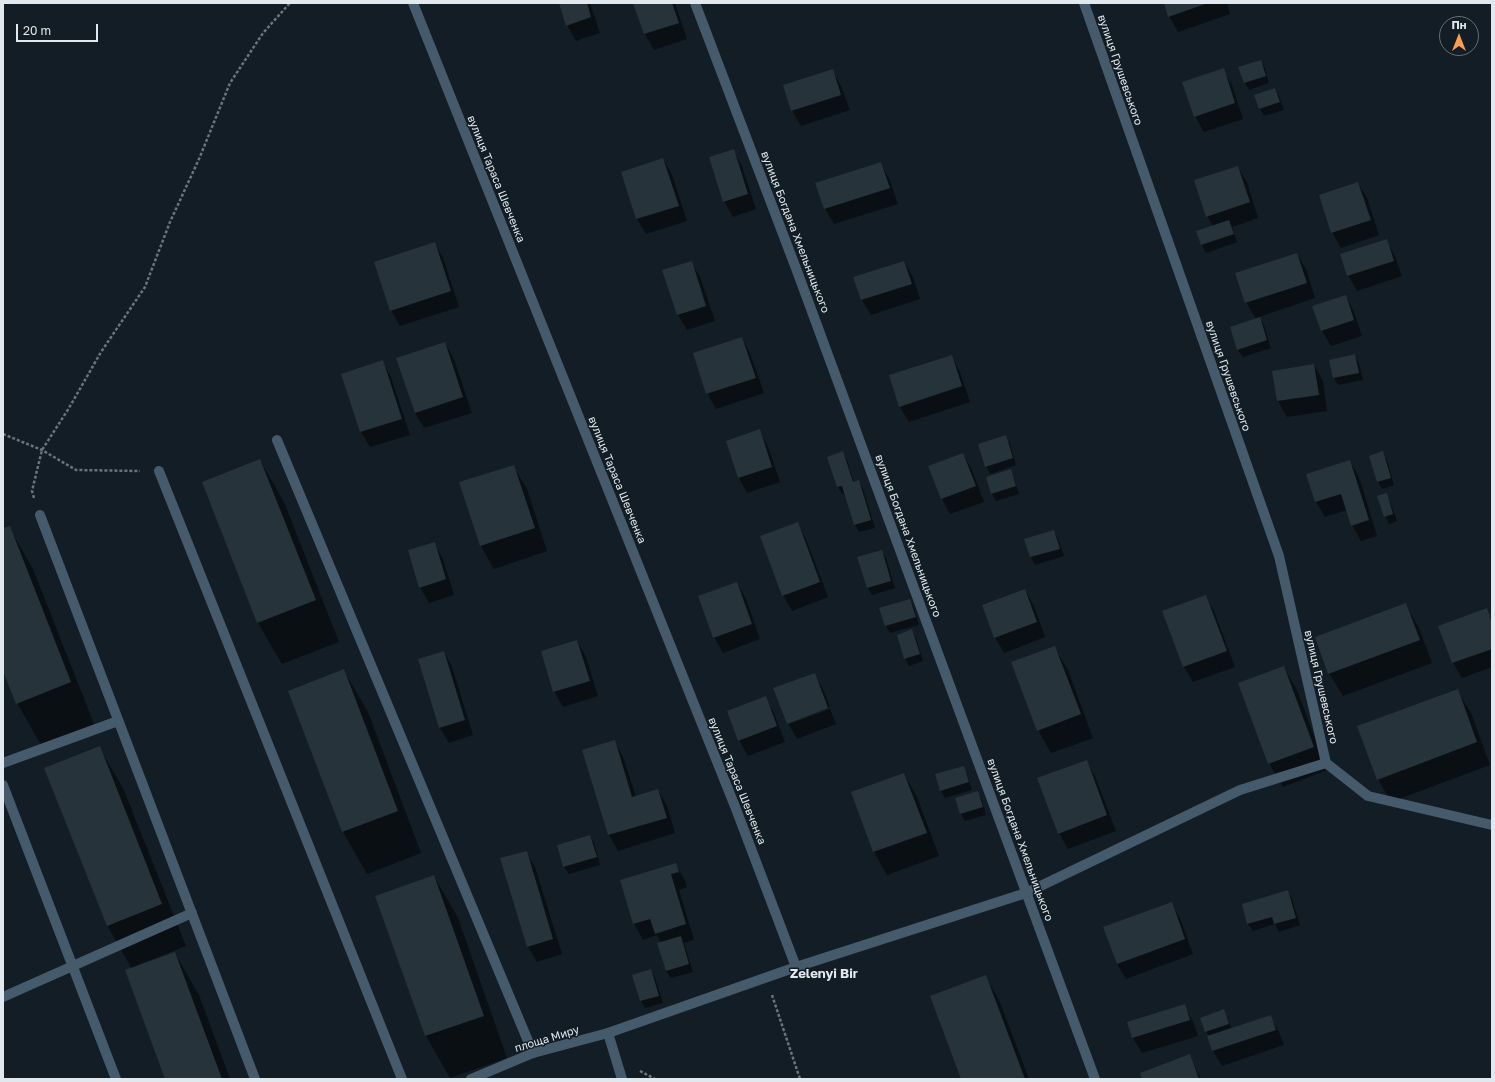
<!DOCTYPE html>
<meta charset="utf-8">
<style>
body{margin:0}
#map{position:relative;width:1495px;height:1082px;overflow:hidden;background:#121d25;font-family:"Golos Text",sans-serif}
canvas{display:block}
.frame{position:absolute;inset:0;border:4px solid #e1e9ee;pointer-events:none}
.north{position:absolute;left:1439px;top:16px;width:40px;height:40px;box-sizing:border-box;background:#121d25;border:1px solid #656f75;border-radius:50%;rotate:0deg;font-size:11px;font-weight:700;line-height:16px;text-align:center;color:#e1e9ee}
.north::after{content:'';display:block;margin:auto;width:14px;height:18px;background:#fa9f4e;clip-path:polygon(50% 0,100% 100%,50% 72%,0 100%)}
.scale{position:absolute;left:16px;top:24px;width:82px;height:18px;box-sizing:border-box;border:2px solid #e1e9ee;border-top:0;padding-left:5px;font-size:12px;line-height:14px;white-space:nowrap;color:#e1e9ee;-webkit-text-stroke:3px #121d25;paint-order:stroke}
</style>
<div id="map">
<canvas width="1495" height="1082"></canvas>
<div class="frame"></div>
<div class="north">Пн</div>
<div class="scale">20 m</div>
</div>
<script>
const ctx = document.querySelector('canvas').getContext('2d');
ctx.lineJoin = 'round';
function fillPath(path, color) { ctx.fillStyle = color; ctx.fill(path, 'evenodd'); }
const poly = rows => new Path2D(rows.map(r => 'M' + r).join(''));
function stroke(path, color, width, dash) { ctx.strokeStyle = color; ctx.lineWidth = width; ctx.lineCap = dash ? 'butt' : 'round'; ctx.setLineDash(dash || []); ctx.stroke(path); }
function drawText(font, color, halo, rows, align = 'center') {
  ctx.font = font + ' "Golos Text",sans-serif'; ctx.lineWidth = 3; ctx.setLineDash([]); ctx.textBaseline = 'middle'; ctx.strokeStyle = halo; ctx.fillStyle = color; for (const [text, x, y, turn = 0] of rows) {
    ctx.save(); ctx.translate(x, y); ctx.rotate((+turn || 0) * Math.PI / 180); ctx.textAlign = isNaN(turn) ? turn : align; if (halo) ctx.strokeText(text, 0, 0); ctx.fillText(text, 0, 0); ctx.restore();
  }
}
fillPath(poly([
 [560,3,590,3,600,33,576,41,567,25],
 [635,3,675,3,687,39,654,50,645,34],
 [1165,3,1227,3,1230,14,1178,32,1169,16],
 [1260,61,1265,68,1269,83,1249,90,1245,83],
 [832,70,841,86,850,110,801,126,792,110],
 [1223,70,1232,85,1243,119,1204,132,1195,116],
 [1275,89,1279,96,1284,110,1264,116,1260,109,1255,95],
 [733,150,742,166,756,209,733,217,724,201],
 [663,159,672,175,687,221,646,234,637,219,622,172],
 [880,163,889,178,898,204,834,224,825,209,817,183],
 [1238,167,1247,182,1258,218,1232,227,1237,242,1206,253,1202,245,1197,231,1213,226,1207,216],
 [1358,183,1367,198,1379,235,1341,248,1332,232],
 [1386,240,1395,256,1402,276,1357,291,1348,275],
 [434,243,443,258,459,307,400,326,391,310],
 [1297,254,1306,269,1315,298,1259,317,1264,325,1271,348,1243,357,1238,350,1231,327,1256,319,1246,302],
 [691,262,700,277,715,321,687,330,678,315,664,270],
 [904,262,913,277,920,299,871,315,862,300],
 [1346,296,1354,312,1362,336,1331,346,1322,331,1314,307],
 [742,338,750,353,764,393,716,409,707,393],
 [445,343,454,359,472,413,424,428,415,413,398,359],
 [1355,355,1359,363,1363,380,1338,385,1334,378],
 [951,356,960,372,970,402,909,422,900,407],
 [382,361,391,377,410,435,370,447,361,432,342,375],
 [1314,365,1323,381,1327,411,1287,417,1278,401,1274,372],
 [759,431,768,446,780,482,747,493,739,478],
 [1005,437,1010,444,1016,465,990,474,986,466],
 [843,453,847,460,854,483,859,482,863,489,875,528,859,532,855,525,845,493,842,494,838,487],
 [1382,453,1387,460,1394,485,1382,489,1378,481],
 [963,454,972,470,984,502,950,514,942,499],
 [260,460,284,502,339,642,282,664,258,623,203,482],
 [1350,461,1359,477,1377,536,1361,541,1352,525,1347,510,1325,517,1316,502],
 [513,466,527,489,547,551,494,569,481,546],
 [1010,471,1014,478,1019,494,996,501,992,494,987,477],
 [1386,494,1390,502,1397,521,1389,524,1385,516],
 [797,523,806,539,828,597,792,611,783,595],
 [9,527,33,569,94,724,41,745,17,703,3,668,3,530],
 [1054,531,1058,539,1064,556,1035,565,1031,557,1026,540],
 [434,543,443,559,454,595,429,603,420,587],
 [881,551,886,558,895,588,872,595,868,588],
 [737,583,746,599,760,639,723,653,714,637],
 [1025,590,1034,606,1045,637,1004,653,995,637],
 [1205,596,1214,611,1235,667,1193,682,1184,667],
 [910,600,914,608,919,625,890,633,886,626,881,609],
 [1406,605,1419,628,1432,663,1343,696,1329,673],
 [1486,610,1492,620,1492,667,1462,678,1453,663,1439,627],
 [912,631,916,638,923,661,909,666,905,658],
 [577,641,586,657,598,696,563,707,554,691],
 [1054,647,1068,670,1093,738,1051,753,1038,730],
 [444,652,452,667,473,735,449,743,440,728],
 [1284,667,1297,690,1327,770,1283,787,1269,763],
 [344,671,368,712,421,853,367,874,343,832,289,691],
 [814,674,823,689,830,707,789,722,789,724,830,709,836,724,797,739,788,723],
 [1457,690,1471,713,1490,765,1391,802,1378,779],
 [765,698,774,713,785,742,748,756,739,740],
 [614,741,623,757,636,797,658,790,667,806,675,833,618,851,609,835,583,751],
 [99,747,123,788,186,946,138,965,139,966,175,953,199,995,230,1079,166,1079,132,969,107,925],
 [1086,761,1095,776,1116,831,1068,849,1059,833],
 [963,767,967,774,972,790,945,798,941,791],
 [904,774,917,797,939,856,887,875,874,852,852,793],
 [977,792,982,800,986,815,965,821,961,814,956,799],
 [589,836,594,843,600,865,569,874,564,867,558,845],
 [526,852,535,867,562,954,537,962,528,947],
 [676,865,685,880,687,887,679,890,694,940,684,943,693,972,671,978,666,971,658,944,661,943,657,935,643,940,634,924,621,881],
 [434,876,458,918,507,1058,450,1078,426,1036,377,896],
 [1287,891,1292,899,1300,925,1279,932,1275,924,1253,931,1248,924,1243,905],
 [1171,903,1180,918,1193,954,1126,979,1117,964,1104,928],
 [651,971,655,978,663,1003,645,1008,641,1001,634,976],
 [986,977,999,1000,1029,1079,962,1079],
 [1184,1006,1193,1021,1198,1036,1142,1053,1133,1038,1128,1023],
 [1224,1011,1232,1029,1270,1016,1279,1032,1284,1045,1222,1066,1213,1051,1209,1036,1206,1031],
 [1189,1055,1201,1079,1143,1079]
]), '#0007');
fillPath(poly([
 [559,3,587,3,591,17,566,26],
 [633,3,672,3,679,23,644,34],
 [1164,3,1208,3,1168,17],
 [1261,60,1266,76,1244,83,1238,67],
 [1224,68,1235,103,1194,117,1182,82],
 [833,69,841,95,791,111,783,85],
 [1275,88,1280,102,1259,109,1254,95],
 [734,149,748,194,723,202,709,157],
 [663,158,679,206,636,219,621,172],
 [881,162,890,188,824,209,815,183],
 [1238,166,1250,202,1206,217,1194,180],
 [1358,182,1371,220,1331,233,1319,195],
 [1229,220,1234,234,1201,245,1196,231],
 [1387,239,1394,261,1347,276,1340,254],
 [435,242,451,291,390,311,374,262],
 [1297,253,1307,283,1245,303,1235,273],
 [692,261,706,306,677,315,662,270],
 [904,261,912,284,861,300,853,277],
 [1346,295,1354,320,1321,331,1312,306],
 [1260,317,1267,340,1237,350,1230,327],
 [742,337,756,378,706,394,693,353],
 [445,342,463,397,415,413,396,358],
 [1355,354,1359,373,1333,378,1329,360],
 [952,355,962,386,899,407,889,375],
 [383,360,402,419,360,432,341,374],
 [1314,364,1319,395,1277,401,1272,371],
 [760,429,772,467,738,478,726,441],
 [1006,435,1013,458,985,467,978,444],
 [843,451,853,482,859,480,871,520,854,525,842,486,837,487,827,457],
 [1383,451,1391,478,1377,482,1369,456],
 [963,453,976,486,941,499,928,466],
 [260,459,316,600,257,623,202,482],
 [1350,460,1369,520,1351,526,1341,494,1315,502,1306,474],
 [514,465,535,528,480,546,459,482],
 [1011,469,1016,486,991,494,986,477],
 [1387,493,1393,514,1384,517,1377,496],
 [798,522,820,582,782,596,760,536],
 [10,526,71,682,16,704,3,671,3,528],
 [1054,530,1060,549,1030,557,1024,539],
 [435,542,446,579,419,588,408,550],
 [882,550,891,581,867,588,857,557],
 [737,582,752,624,713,638,698,596],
 [1025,589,1037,622,994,638,982,605],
 [1206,595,1227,651,1183,667,1162,611],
 [910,599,916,617,885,626,879,608],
 [1406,603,1420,640,1328,674,1315,637],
 [1487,608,1492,623,1492,649,1452,663,1438,626],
 [912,629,920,654,904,659,897,635],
 [577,640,590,681,553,692,541,651],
 [1055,646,1081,714,1037,731,1011,662],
 [444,651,465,720,439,728,418,659],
 [1284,666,1314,747,1268,764,1238,683],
 [344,669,398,811,342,832,288,691],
 [815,673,828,708,787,724,773,688],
 [1458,689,1477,742,1377,780,1357,726],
 [766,696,777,726,738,741,727,711],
 [615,740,632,797,658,789,667,818,608,835,582,750],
 [100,746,162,904,107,926,44,768],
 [1087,760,1107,815,1058,834,1037,778],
 [964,766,969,782,940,791,935,774],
 [904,773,927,833,873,852,851,792],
 [978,791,983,807,960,814,955,798],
 [590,835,597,857,563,867,557,845],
 [527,851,553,939,527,947,500,858],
 [676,863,679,872,671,874,686,924,655,934,650,919,633,924,620,880],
 [434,875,484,1016,425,1036,375,896],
 [1288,890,1296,918,1274,924,1272,917,1247,924,1242,904],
 [1172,902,1185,939,1117,964,1103,927],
 [681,936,689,964,666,971,657,943],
 [175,952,222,1079,165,1079,125,970],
 [651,969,659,996,640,1001,632,975],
 [986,975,1025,1079,961,1079,930,996],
 [1185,1004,1190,1020,1132,1038,1127,1022],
 [1224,1009,1229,1024,1205,1032,1200,1018],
 [1271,1015,1276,1030,1212,1051,1207,1036],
 [1190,1054,1199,1079,1142,1079,1140,1073]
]), '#27333b');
stroke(poly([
 [3,434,42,450,76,470,140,471],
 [34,498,32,491,42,450,69,408,101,352,145,287,170,222,199,159,230,83,263,33,290,3],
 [772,995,800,1079],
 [640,1071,655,1079]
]), '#6b747b', 2.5, [3, 2]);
stroke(poly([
 [3,763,118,721],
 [3,785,116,1079],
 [3,997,192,913]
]), '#455b6b', 10);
stroke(poly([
 [695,3,797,271,1095,1079],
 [1084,3,1279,556,1326,763],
 [277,440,533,1053],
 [159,471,402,1079],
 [40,515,255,1079],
 [796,967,1026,893,1240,790,1326,763,1368,796,1492,825],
 [608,1033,622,1079]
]), '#455b6b', 10);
stroke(poly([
 [413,3,736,809,796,967,608,1033,533,1053,471,1079]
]), '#455b6b', 10);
drawText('11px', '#e1e9ee', '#121d25', [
 ["вулиця Грушевського",1120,70,71],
 ["вулиця Тараса Шевченка",496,179,68],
 ["вулиця Богдана Хмельницького",795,232,69],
 ["вулиця Грушевського",1228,376,71],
 ["вулиця Тараса Шевченка",617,480,68],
 ["вулиця Богдана Хмельницького",908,536,70],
 ["вулиця Грушевського",1321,687,77],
 ["вулиця Тараса Шевченка",737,781,68],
 ["вулиця Богдана Хмельницького",1020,840,70],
 ["площа Миру",547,1039,-17]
]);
drawText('bold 13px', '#e1e9ee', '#121d25', [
 ["Zelenyi Bir",824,974]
]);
</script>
